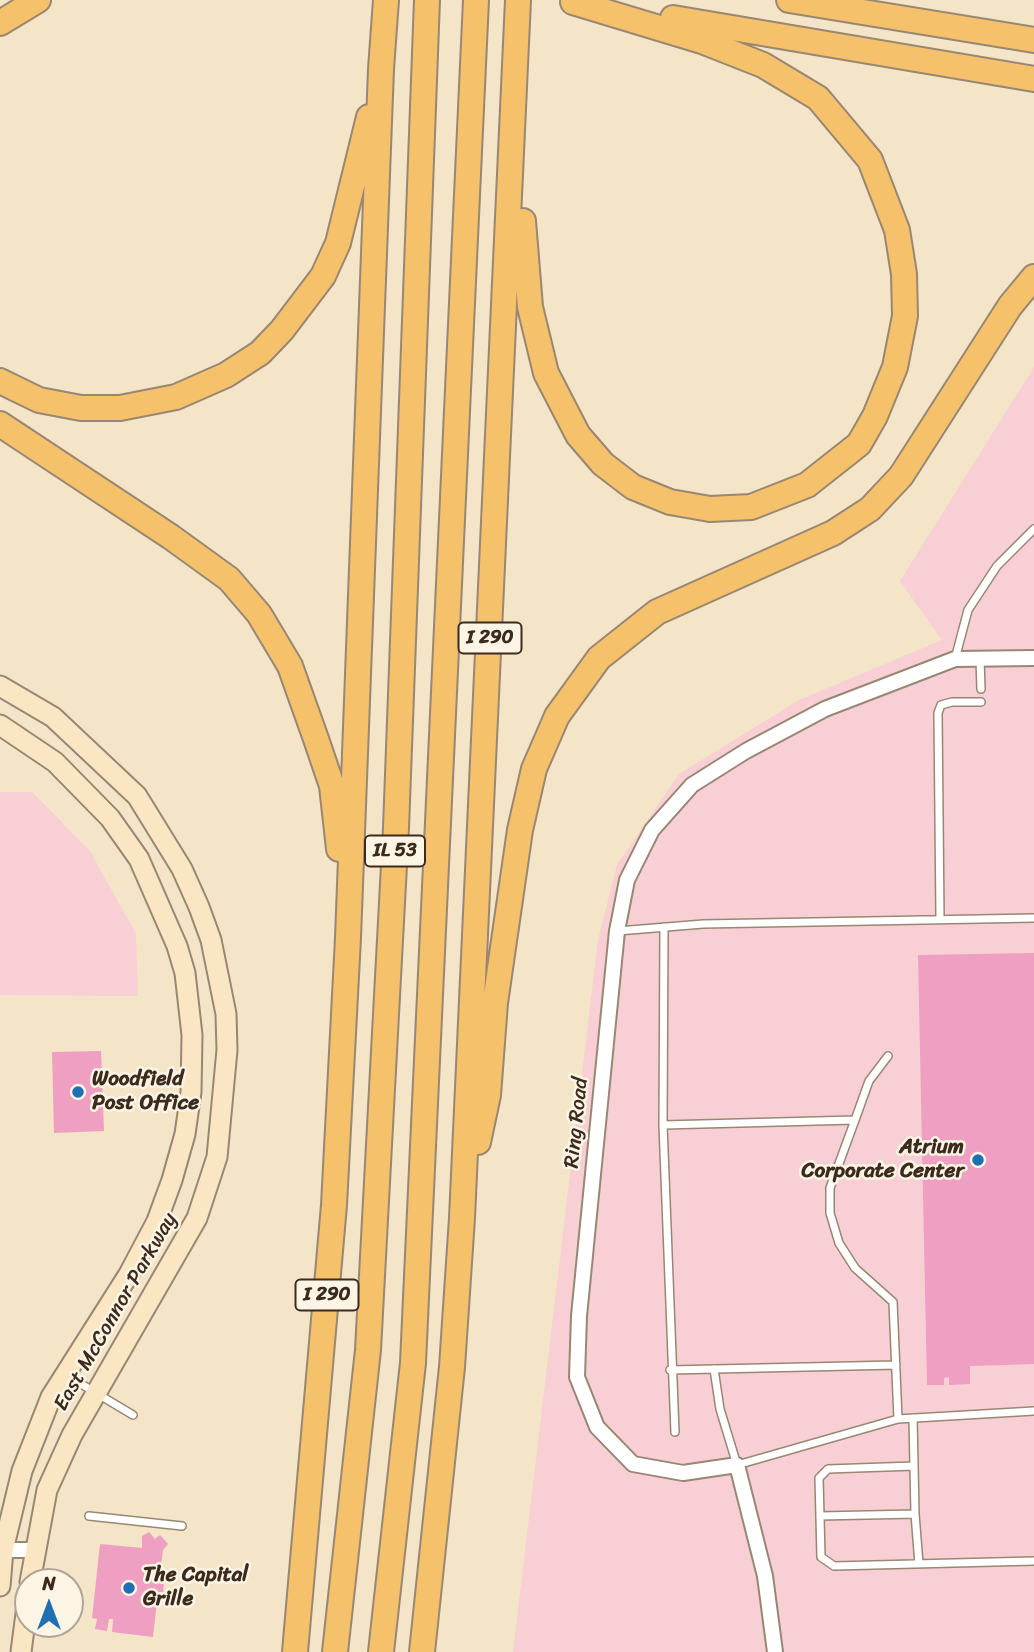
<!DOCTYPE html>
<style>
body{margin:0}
#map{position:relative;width:1034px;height:1652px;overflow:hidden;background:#f4e4c8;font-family:Sriracha,sans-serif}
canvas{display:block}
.north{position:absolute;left:14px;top:1568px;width:70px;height:70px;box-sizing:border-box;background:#fcf5e5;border:2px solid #afa495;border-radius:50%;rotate:0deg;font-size:19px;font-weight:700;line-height:28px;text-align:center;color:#3b2a1e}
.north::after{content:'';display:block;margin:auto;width:24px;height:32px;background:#1f6fb2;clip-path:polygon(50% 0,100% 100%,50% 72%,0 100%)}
</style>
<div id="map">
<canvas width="1034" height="1652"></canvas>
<div class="north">N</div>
</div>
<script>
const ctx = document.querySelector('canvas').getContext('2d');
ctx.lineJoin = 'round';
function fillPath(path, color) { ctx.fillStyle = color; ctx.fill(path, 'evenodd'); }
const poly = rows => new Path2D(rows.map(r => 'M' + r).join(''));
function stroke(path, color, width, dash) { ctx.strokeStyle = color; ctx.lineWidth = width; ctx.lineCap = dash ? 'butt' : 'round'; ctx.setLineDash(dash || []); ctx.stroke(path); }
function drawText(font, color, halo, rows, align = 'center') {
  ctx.font = font + ' Sriracha,sans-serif'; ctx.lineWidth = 5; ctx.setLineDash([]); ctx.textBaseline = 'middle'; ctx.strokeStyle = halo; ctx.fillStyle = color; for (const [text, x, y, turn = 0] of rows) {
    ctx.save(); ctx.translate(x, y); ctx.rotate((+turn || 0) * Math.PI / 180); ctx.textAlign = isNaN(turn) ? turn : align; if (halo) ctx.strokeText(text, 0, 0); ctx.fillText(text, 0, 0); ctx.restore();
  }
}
fillPath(poly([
 [1034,367,1034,1652,513,1652,598,940,617,865,679,774,799,700,942,640,900,581],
 [0,792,32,792,90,851,136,934,138,996,0,995]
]), '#f7cfd4');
fillPath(poly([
 [1034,953,1034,1364,970,1366,970,1384,949,1385,949,1377,944,1378,944,1385,927,1385,918,955],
 [101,1051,104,1131,54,1133,52,1052],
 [149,1532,155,1539,160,1535,168,1544,163,1550,160,1573,165,1574,162,1603,157,1601,153,1637,112,1632,113,1619,109,1619,107,1631,95,1629,97,1619,92,1618,100,1544,142,1548,142,1536]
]), '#ef9fc1');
const lane = poly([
 [955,659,968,610,997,566,1034,529],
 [980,659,981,689],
 [940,919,938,713,941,705,952,702,981,702],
 [664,927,663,1125,675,1432],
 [618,931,703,924,1034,918],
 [855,1120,869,1081,888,1056],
 [663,1125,855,1120,830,1188,830,1213,839,1243,855,1268,893,1302,898,1419],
 [714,1369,720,1409,737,1465,898,1419,1034,1411],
 [670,1370,896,1365],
 [66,1375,133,1415],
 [913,1418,915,1514],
 [914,1466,828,1469,819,1478,821,1557,834,1566,1034,1561],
 [89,1516,182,1526],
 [820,1516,915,1514,919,1564]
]);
const street = poly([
 [0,1550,35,1550],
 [775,1652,765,1576,737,1465,683,1473,633,1464,597,1427,577,1377,579,1316,617,931,627,880,652,830,692,785,746,751,825,709,955,659,1034,658]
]);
const secondary = poly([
 [0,686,53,717,137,796,182,869,199,907,211,940,226,1014,227,1050,217,1157,197,1218,72,1435,47,1490,30,1582],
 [0,725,55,762,110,818,139,859,177,946,185,973,192,1035,191,1092,185,1134,172,1180,157,1221,129,1274,51,1397,22,1471,3,1550,0,1586],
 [21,1652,28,1598]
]);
const highway = poly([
 [789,0,1034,40],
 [673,18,1034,79],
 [0,23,38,0],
 [523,221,530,307,546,373,578,435,603,464,633,487,670,502,710,509,751,507,807,485,859,444,875,416,895,367,905,316,904,274,897,230,870,160,818,98,763,65,702,41,573,2],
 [0,381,39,400,81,408,120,408,176,397,226,375,260,353,282,330,323,276,338,243,369,117],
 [0,424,171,537,229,579,259,614,290,666,316,739,332,786,339,849],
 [478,1142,488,1095,495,1003,520,830,534,769,557,716,599,658,657,612,833,533,870,509,901,476,1010,306,1034,277],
 [295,1652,334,1205,348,938,381,69,386,0],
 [335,1652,368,1350,396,828,427,0],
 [381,1652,413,1363,476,0],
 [422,1652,452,1367,462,1218,518,0]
]);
stroke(lane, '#988773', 10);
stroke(street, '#988773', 18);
stroke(secondary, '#988773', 23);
stroke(highway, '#988773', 28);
stroke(lane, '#fff', 7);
stroke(street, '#fff', 14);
stroke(secondary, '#fbe6c4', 19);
stroke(highway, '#f6c16b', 24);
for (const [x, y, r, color] of [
 [78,1092,7,"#1f6fb2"],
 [978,1160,7,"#1f6fb2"],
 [129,1588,7,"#1f6fb2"]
]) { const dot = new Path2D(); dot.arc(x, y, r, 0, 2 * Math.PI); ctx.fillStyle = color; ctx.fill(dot); stroke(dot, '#fcf5e5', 2.5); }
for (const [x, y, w] of [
 [490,638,63],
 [395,851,60],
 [327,1295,63]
]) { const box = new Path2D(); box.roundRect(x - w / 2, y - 15.5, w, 31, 5); ctx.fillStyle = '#fcf5e5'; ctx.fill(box); stroke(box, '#3b2a1e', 2); }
drawText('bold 19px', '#3b2a1e', null, [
 ["I 290",490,638],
 ["IL 53",395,851],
 ["I 290",327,1295]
]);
drawText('bold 21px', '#3b2a1e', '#fcf5e5', [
 ["Woodfield",92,1080],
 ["Post Office",92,1104],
 ["Atrium",964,1148,"right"],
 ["Corporate Center",964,1172,"right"],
 ["The Capital",143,1576],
 ["Grille",143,1600]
], 'left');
drawText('21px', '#3b2a1e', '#fcf5e5', [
 ["Ring Road",577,1123,-84],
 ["East McConnor Parkway",116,1312,-60]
]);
</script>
